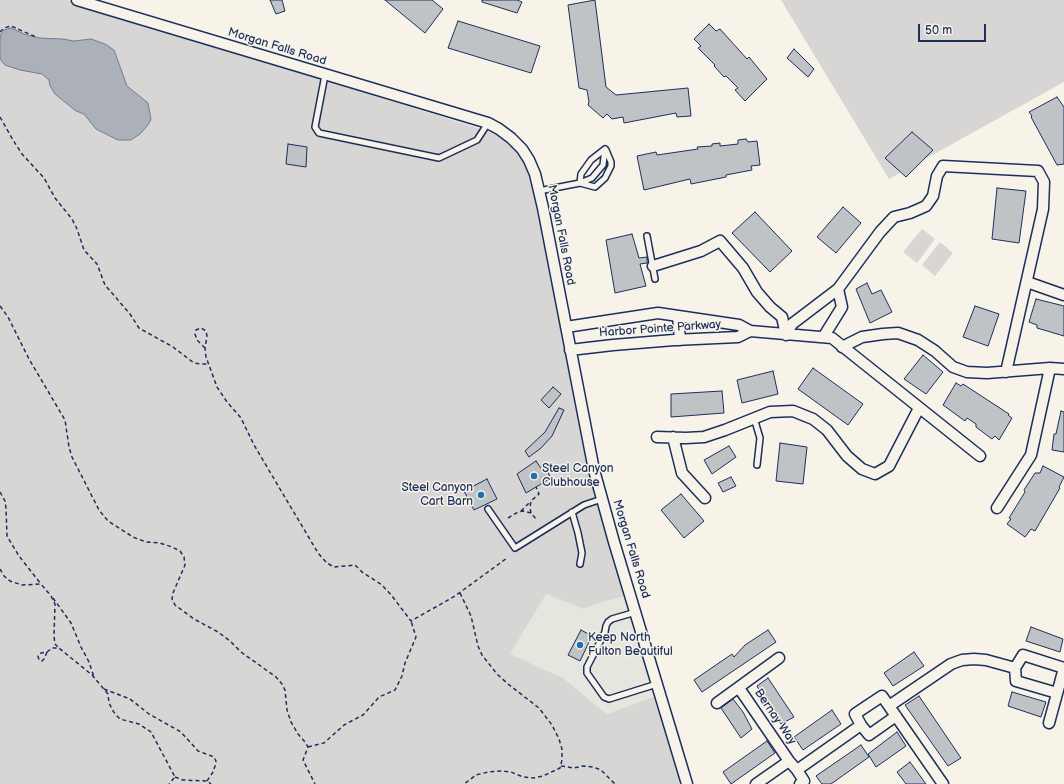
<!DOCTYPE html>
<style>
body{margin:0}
#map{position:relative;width:1064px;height:784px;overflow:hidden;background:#f7f3e8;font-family:"Balsamiq Sans",sans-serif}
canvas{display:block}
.scale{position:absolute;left:918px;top:24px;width:68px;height:18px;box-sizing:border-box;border:2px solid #1b2f5e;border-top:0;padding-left:5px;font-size:12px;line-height:14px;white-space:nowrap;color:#1b2f5e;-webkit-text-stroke:3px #f7f3e8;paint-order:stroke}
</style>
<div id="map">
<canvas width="1064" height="784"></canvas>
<div class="scale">50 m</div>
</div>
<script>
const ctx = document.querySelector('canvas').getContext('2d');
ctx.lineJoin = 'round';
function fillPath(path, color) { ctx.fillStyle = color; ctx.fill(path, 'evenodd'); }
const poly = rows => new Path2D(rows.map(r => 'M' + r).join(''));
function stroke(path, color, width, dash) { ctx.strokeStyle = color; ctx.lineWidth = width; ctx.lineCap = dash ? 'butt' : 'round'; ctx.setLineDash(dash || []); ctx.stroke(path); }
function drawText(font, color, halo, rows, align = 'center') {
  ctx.font = font + ' "Balsamiq Sans",sans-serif'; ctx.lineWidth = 3; ctx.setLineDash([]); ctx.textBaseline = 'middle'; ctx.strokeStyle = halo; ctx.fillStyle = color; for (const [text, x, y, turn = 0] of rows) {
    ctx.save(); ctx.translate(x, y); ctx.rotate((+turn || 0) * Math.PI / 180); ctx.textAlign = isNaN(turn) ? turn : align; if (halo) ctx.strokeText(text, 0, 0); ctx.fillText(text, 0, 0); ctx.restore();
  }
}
fillPath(poly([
 [546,593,583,609,606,601,634,594,664,693,607,714,563,678,510,654]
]), '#e6e5de');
fillPath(poly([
 [0,0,67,0,491,132,533,161,582,416,634,594,606,601,583,609,546,594,510,654,563,678,607,714,664,693,677,726,693,784,0,784],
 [781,0,1064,0,1064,82,889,179],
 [922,229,935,239,917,263,903,252],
 [940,242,953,253,935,276,922,265]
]), '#d7d6d4');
const water = poly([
 [11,28,24,34,39,38,63,39,74,41,91,39,105,44,114,50,127,86,148,103,151,119,148,125,140,134,131,140,118,140,96,129,84,114,76,111,55,94,50,86,49,80,42,74,20,70,5,65,0,59,0,40,1,34,4,30,11,28]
]);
fillPath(water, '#acb0b9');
stroke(water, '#727c95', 1);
const building = poly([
 [270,0,282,0,285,11,276,14,270,0],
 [385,0,432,0,443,9,425,33,385,0],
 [482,0,517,0,522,2,517,13,482,2,482,0],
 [595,0,606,87,616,95,688,88,691,116,677,117,676,113,624,123,623,117,612,119,607,114,603,118,588,105,589,102,587,90,579,88,568,5,595,0],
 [458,21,540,46,531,73,448,48,458,21],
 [709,24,716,31,720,29,747,59,749,57,767,79,745,101,735,90,738,88,726,76,724,77,714,66,715,65,698,48,701,46,694,39,709,24],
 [794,49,814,69,808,77,787,58,794,49],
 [1057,97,1064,107,1064,164,1057,165,1031,117,1032,116,1029,112,1057,97],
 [912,132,933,150,906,177,885,158,912,132],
 [746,139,748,142,757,141,760,165,751,166,752,170,726,175,726,177,691,184,690,179,644,190,637,156,656,152,657,155,698,149,697,147,712,146,712,144,720,143,720,146,738,144,738,140,746,139],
 [288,144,307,147,306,167,286,164,288,144],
 [997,188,1026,191,1019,243,992,239,997,188],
 [843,207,861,223,836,253,817,237,843,207],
 [755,212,792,251,770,272,732,233,755,212],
 [632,234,639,258,647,257,647,263,640,264,646,286,615,293,606,240,632,234],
 [867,283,872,294,881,290,892,312,870,323,856,289,867,283],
 [1036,299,1064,306,1064,336,1037,328,1037,325,1029,322,1036,299],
 [975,306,999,314,988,346,963,337,975,306],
 [923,355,943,372,926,394,904,379,923,355],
 [813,368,863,404,848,425,798,389,813,368],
 [773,371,778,394,742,403,737,380,773,371],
 [956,383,961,386,963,384,1009,414,1008,415,1012,418,999,440,995,436,992,439,976,427,976,424,967,418,965,421,943,405,956,383],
 [553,387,561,394,549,408,541,400,553,387],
 [722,391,724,413,671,417,671,394,722,391],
 [559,408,564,410,552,436,541,448,529,457,525,451,545,432,559,408],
 [1061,411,1064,412,1064,452,1052,450,1054,434,1056,434,1061,411],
 [780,443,807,447,803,484,776,481,780,443],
 [729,446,736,457,712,474,704,460,729,446],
 [536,461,543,471,546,469,551,478,526,493,517,474,536,461],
 [1043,466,1064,477,1059,487,1060,488,1035,531,1031,529,1025,537,1007,524,1011,519,1009,518,1025,492,1024,490,1035,473,1040,473,1043,466],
 [731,477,736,486,723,492,718,483,731,477],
 [487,479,497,499,474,510,464,491,487,479],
 [681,494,704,521,684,538,661,510,681,494],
 [1031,627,1063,639,1060,652,1026,641,1031,627],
 [581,630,592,636,580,661,568,655,581,630],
 [768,630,776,642,702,692,694,680,732,654,734,657,745,645,768,630],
 [914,652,924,666,893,686,884,673,914,652],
 [768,678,794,717,781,724,771,711,757,686,768,678],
 [1012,692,1046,702,1041,717,1008,706,1012,692],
 [919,696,961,758,948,766,905,705,919,696],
 [733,699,743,712,752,729,741,738,721,708,733,699],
 [832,710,841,724,803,750,794,737,832,710],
 [897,732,906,746,876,767,868,754,897,732],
 [767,741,775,753,731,784,723,772,767,741],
 [861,745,869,757,831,784,822,784,816,776,861,745],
 [910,762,926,784,906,784,897,772,910,762]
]);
fillPath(building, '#c0c3c5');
stroke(building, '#1b2f5e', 1);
const service = poly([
 [325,75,315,127,319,133,439,158,477,140,488,123],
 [580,183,595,187,605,178,611,166,611,162,606,150],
 [580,183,581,174,591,160,605,149],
 [539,191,580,183,592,178,603,165,605,149],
 [647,236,655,279],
 [754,418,760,438,757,465],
 [488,509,515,548,584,505,602,499],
 [572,512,578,533,582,553,580,564],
 [636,612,612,619,608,622,606,626,605,632,587,667,587,673,604,697,609,699,657,684]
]);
const minor = poly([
 [77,0,488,123,499,129,511,138,522,149,529,160,535,174,543,208,594,470,614,542,687,784],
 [653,266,701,251,720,241,743,268,757,292,770,307,782,317,786,335],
 [1027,282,1064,295],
 [678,316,680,340],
 [566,327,658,313,739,325,750,331,832,338,980,456],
 [786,335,792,324,838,289,880,232,894,217,910,213,926,206,933,196,937,176,943,166,1038,171,1044,182,1043,209,1006,372],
 [824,336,842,307,838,289],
 [842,347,862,337,883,334,898,333,918,340,935,351,953,367,967,372,987,373,1050,368,1064,369],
 [570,350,613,345,674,340,738,337,750,331],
 [657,437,686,438,704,437,725,430,770,412,793,411,813,419,827,430,847,456,862,469,875,474,889,466,919,408],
 [673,437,682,473,705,498],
 [997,508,1031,455,1050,368],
 [1015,668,1023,655,1064,668],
 [739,688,789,761],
 [717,703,779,658],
 [889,706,951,664,962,660,974,659,986,660,1015,668,1016,681,1057,693],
 [1049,723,1064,668],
 [861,725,855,714,882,696,943,784],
 [797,770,804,781,800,784],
 [756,784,789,761,797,770,861,725,869,735,896,716]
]);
stroke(service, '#1b2f5e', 8);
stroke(minor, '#1b2f5e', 13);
stroke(poly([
 [0,32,4,28,11,26,36,37],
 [0,117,13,140,22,154,44,178,55,198,72,219,77,229,84,250,97,264,105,285,130,314,139,328,173,347,194,363,202,364,209,364],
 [0,306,8,317,29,359,65,420,69,447,72,457,99,510,108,521,133,537,146,542,160,543,172,547,180,551,184,557,185,565,173,593,172,599,175,605,194,619,218,632,230,641,241,652,276,677,282,684,285,690,287,710,291,722,298,734,305,742,308,747,303,760,315,784],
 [205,348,197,340,195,334,196,330,201,328,206,331,207,336,205,348,206,357,217,387,227,402,241,418,254,445,318,553,327,563,334,567,355,565,362,572,382,585,392,596,411,621,455,596,507,558],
 [0,492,5,501,6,508,7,536,19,556,41,584],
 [521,511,531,501],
 [531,513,530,508,531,501,539,494,536,487],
 [508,518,518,512,523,511,531,513,536,519],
 [0,569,4,576,10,581,22,585,41,584,51,596,55,604,54,636,55,644,59,648],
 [460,593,471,616,478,646,482,655,497,674,508,684,539,708,552,725,559,739,562,749,562,760,560,768,543,776,534,778,523,777,511,772,502,771,488,772,476,775,464,784],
 [53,598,71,623,81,647,89,662,94,677],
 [47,652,44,659,42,661,39,660,38,656,41,653,47,652,52,648,59,648,92,675,108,694,109,703,113,711,117,716,120,719,139,724,151,732,175,777,169,784],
 [104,689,130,699,149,714,181,732,198,751,214,757,216,761,215,766,213,772,207,781],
 [308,747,324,743,344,725,363,715,379,697,395,690,402,676,405,663,416,637,411,621],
 [561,766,574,768,583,766,593,767,601,770,615,784],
 [175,777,183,780,207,781,211,784]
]), '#1b2f5e', 1.5, [4, 3]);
stroke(service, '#f7f3e8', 5);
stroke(minor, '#f7f3e8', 10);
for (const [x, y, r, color] of [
 [534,476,4,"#1f6fb2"],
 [481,495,4,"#1f6fb2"],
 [580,645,4,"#1f6fb2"]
]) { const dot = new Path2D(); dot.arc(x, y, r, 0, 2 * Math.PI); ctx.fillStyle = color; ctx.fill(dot); stroke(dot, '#f7f3e8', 1.5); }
drawText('12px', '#1b2f5e', '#f7f3e8', [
 ["Morgan Falls Road",277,47,17],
 ["Morgan Falls Road",561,235,79],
 ["Harbor Pointe Parkway",660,329,-4],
 ["Morgan Falls Road",631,549,73],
 ["Bernay Way",775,717,56]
]);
drawText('12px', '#1b2f5e', '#f7f3e8', [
 ["Steel Canyon",542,469],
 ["Clubhouse",542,483],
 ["Steel Canyon",473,488,"right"],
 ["Cart Barn",473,502,"right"],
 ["Keep North",588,638],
 ["Fulton Beautiful",588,652]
], 'left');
</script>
